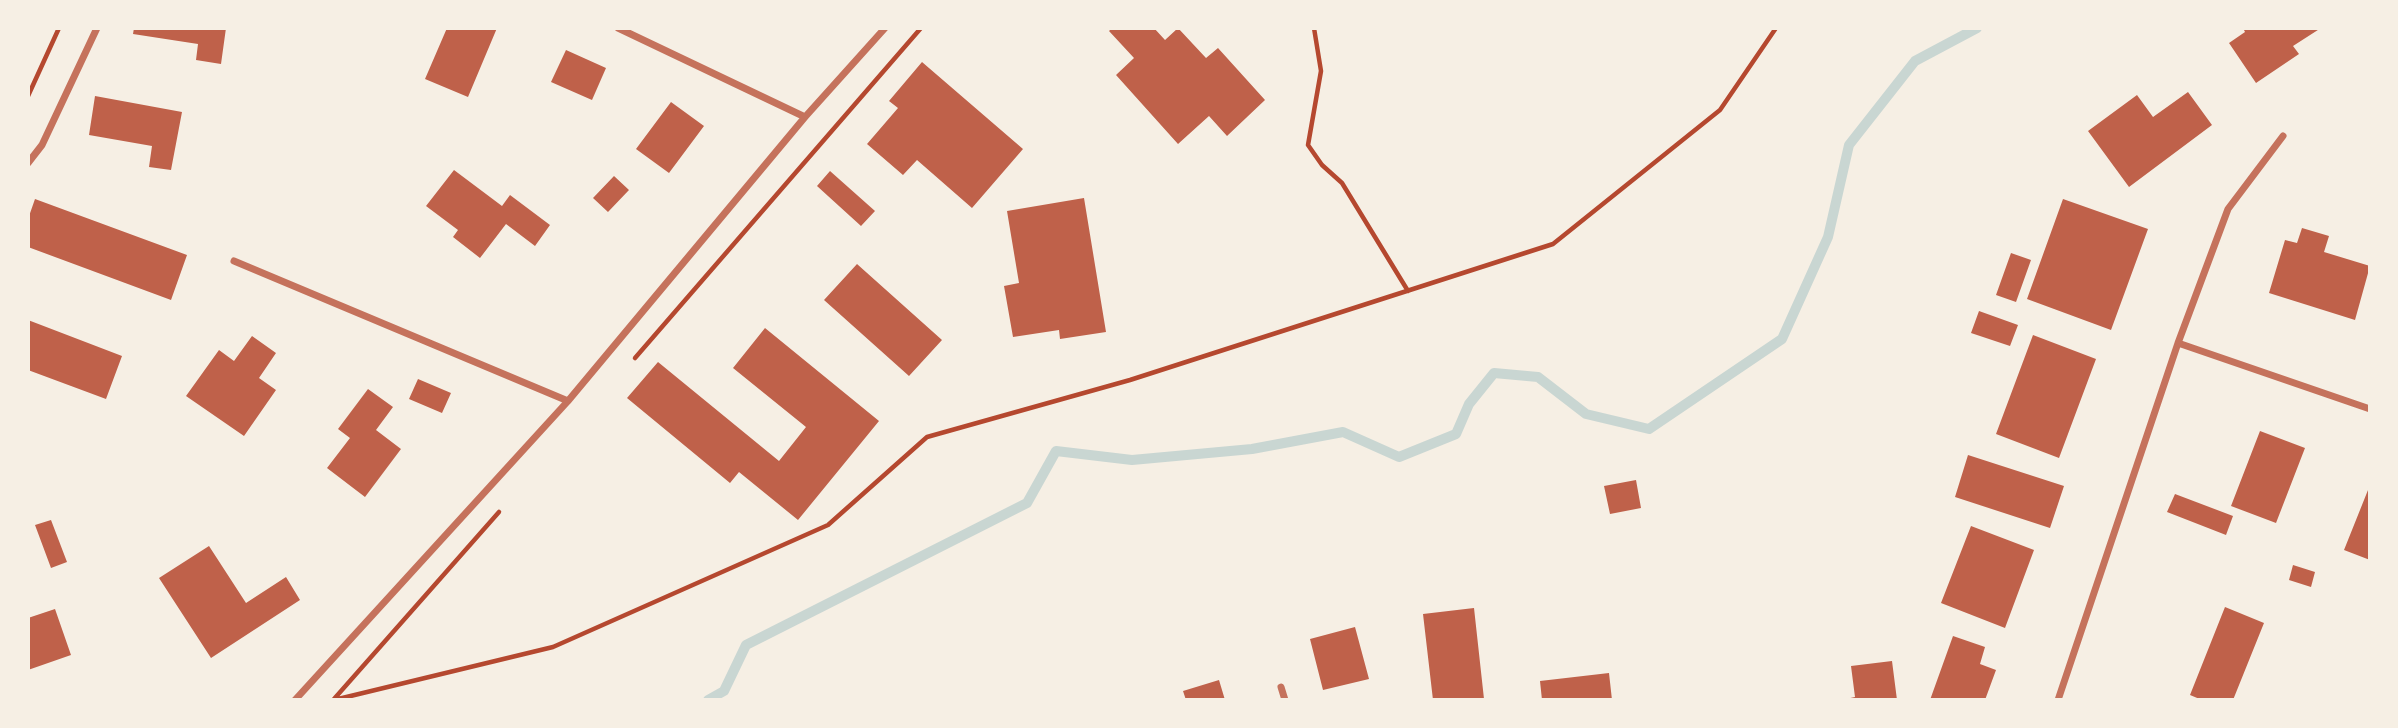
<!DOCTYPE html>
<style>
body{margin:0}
#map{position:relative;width:2398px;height:728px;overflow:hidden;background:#f6efe4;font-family:"Public Sans",sans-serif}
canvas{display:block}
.frame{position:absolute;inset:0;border:30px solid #f6efe4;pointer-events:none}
</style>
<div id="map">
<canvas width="2398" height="728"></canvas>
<div class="frame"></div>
</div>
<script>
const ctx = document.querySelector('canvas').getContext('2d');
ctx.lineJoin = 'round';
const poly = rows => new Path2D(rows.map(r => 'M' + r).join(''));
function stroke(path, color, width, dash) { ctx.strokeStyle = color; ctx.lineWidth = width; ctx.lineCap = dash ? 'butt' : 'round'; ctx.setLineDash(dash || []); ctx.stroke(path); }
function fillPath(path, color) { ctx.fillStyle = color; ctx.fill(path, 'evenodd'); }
stroke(poly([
 [708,700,724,691,746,645,1027,503,1056,451,1132,460,1252,449,1343,432,1399,457,1456,434,1469,404,1494,373,1538,377,1586,414,1649,429,1782,339,1828,237,1849,145,1915,61,1977,28]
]), '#c9d6d2', 10);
fillPath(poly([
 [134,28,226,28,221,64,196,60,198,44,133,34],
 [447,28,497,28,468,97,425,79],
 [1112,28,1154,28,1165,40,1178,28,1206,58,1218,48,1265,100,1227,136,1209,116,1178,144,1116,75,1134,58,1109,31],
 [2243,28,2321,28,2293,46,2299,54,2256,83,2229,43,2245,32],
 [566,50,606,68,592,100,551,82],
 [922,62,1023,149,972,208,917,160,903,175,867,144,898,108,889,101],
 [2188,92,2212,125,2129,187,2088,131,2137,95,2153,117],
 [95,96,182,112,171,170,149,167,152,146,89,135],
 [671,102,704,126,669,173,636,149],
 [454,170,502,206,510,195,550,225,535,246,506,224,480,258,453,237,458,230,426,206],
 [830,171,875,211,861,226,817,186],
 [614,176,629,190,608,212,593,198],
 [1084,198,1106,332,1060,339,1059,330,1013,337,1004,286,1019,283,1007,211],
 [35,199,187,255,171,300,28,247,28,219],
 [2063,199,2148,229,2111,330,2027,299],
 [2302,228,2329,236,2324,252,2370,266,2355,320,2269,293,2285,240,2297,243],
 [2011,253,2031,260,2016,302,1996,295],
 [857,264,942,340,909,376,824,300],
 [1979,311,2018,325,2010,346,1971,333],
 [28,320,122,356,106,399,28,370],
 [765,328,879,421,798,520,739,472,730,483,627,398,658,362,779,461,806,427,733,368],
 [2033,335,2096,359,2059,458,1996,434],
 [252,336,276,353,259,378,276,390,244,436,186,396,219,350,234,361],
 [418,379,451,393,442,413,409,399],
 [368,389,393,407,376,430,401,449,365,497,327,468,350,438,338,429],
 [2260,431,2305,448,2276,523,2231,506],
 [1968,455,2064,486,2050,528,1955,497],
 [1636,480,1641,508,1610,514,1604,486],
 [2370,485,2370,560,2344,550],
 [2175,494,2233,516,2226,535,2167,512],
 [51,520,67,562,51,568,35,525],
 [1971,526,2034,550,2005,628,1941,603],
 [209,546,246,603,286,577,300,600,211,658,159,578],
 [2293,565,2315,572,2311,587,2289,580],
 [2225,607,2264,623,2233,700,2202,700,2190,695],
 [1474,608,1484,699,1433,700,1423,614],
 [55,609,71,655,28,670,28,618],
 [1355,627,1369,679,1323,690,1310,639],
 [1953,636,1985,647,1980,664,1996,670,1985,700,1930,700],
 [1892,661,1897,700,1841,700,1855,697,1851,666],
 [1609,673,1612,700,1542,700,1540,681],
 [1219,680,1225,700,1186,700,1183,691]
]), '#bf614a');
stroke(poly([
 [1314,28,1321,71,1308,145,1322,165,1342,183,1408,291],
 [28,96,59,28],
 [635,358,921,28],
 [334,699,499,512],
 [334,700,553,647,828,525,927,437,1130,380,1553,244,1720,110,1776,28]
]), '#b5482f', 4.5);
stroke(poly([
 [618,28,805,117],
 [28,163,42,145,97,28],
 [234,261,568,401],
 [2178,343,2370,409],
 [1281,687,1285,700],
 [295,700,568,401,805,117,885,28],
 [2058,700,2178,343,2228,209,2283,136]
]), '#c5725c', 7);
</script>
